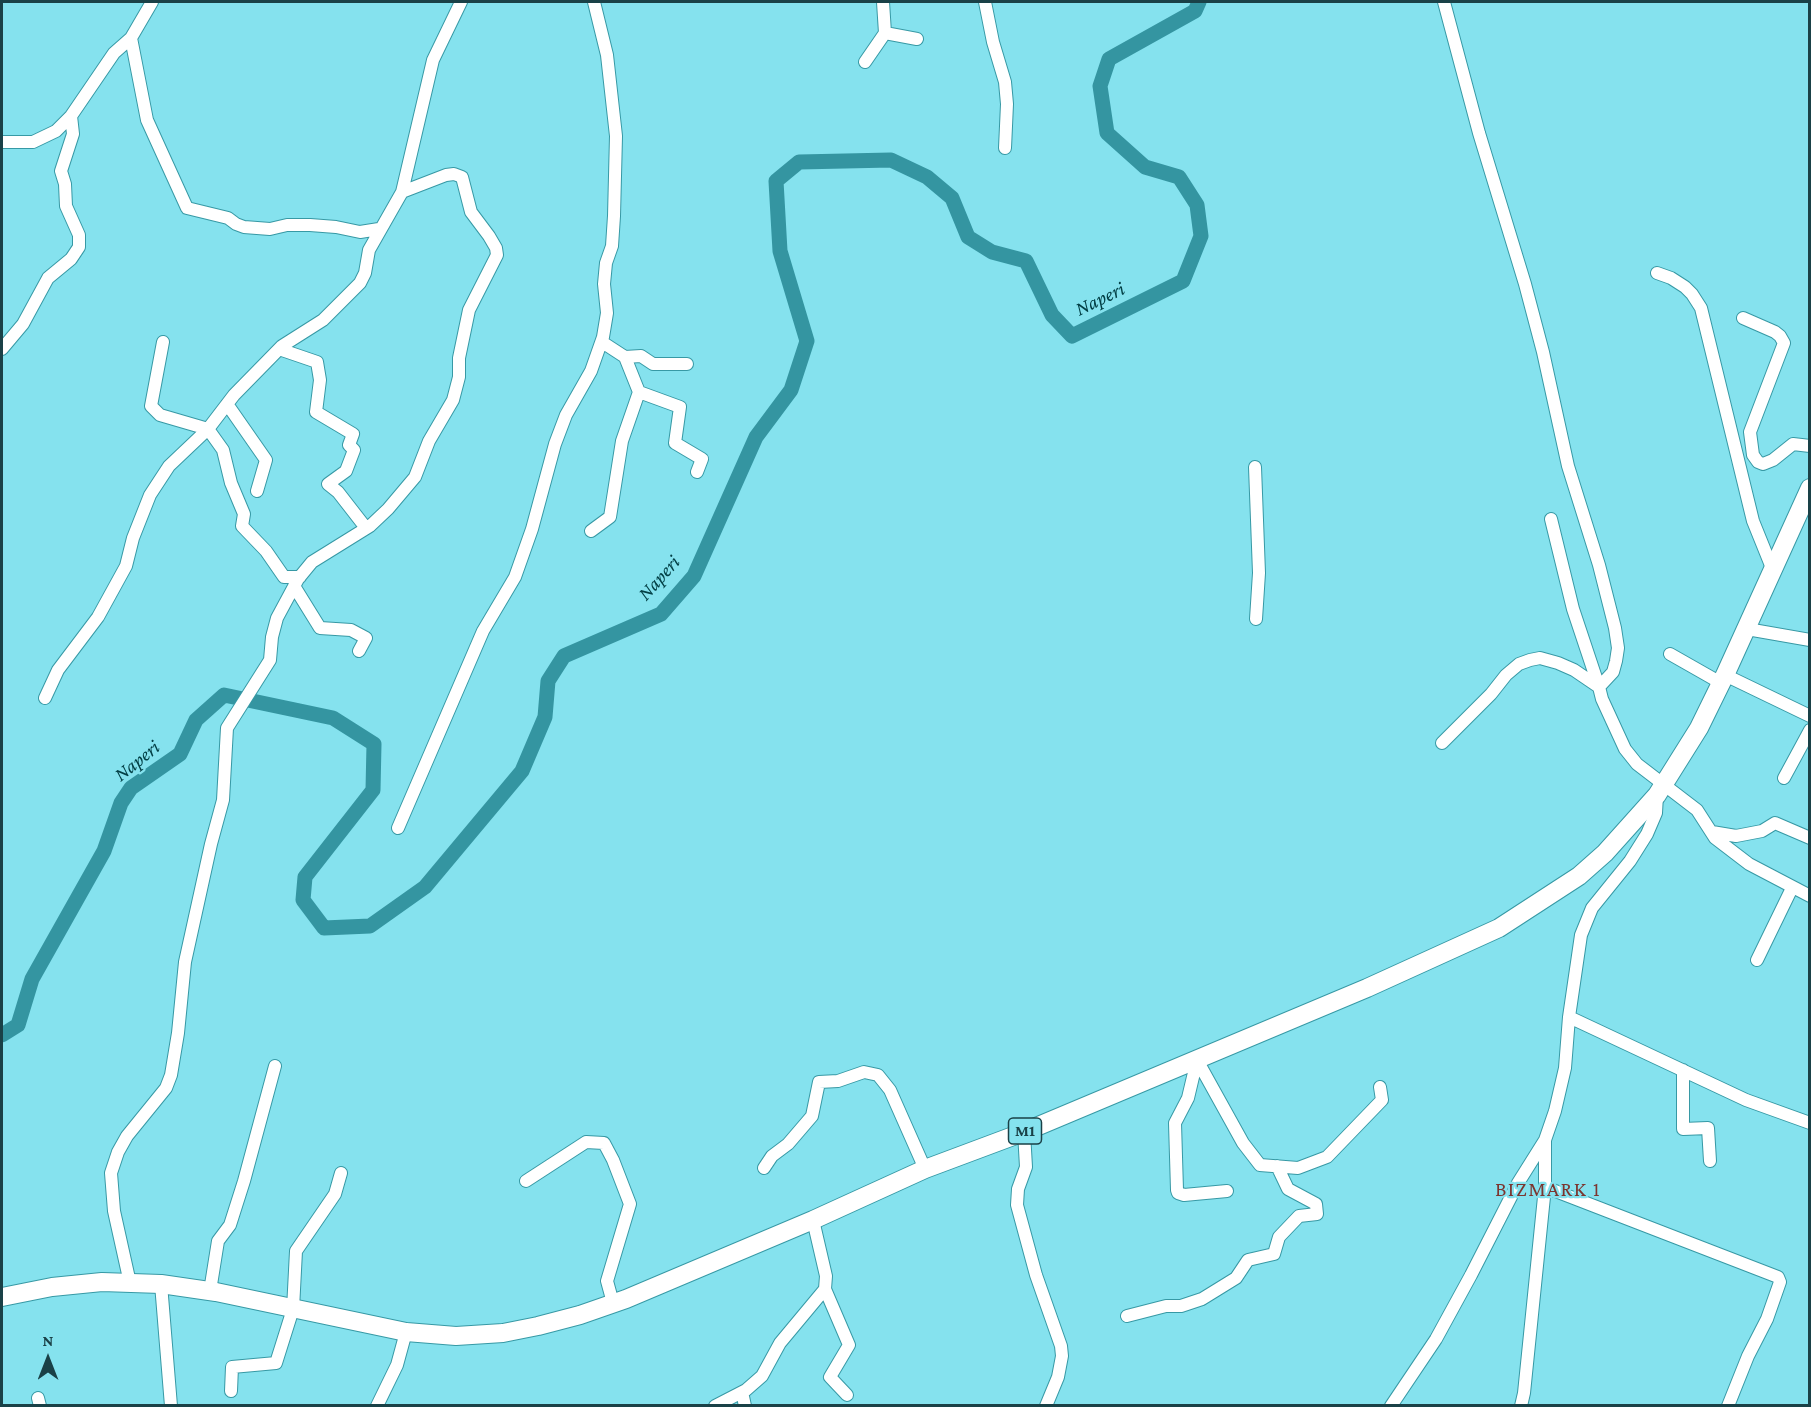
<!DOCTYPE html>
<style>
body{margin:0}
#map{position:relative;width:1811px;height:1407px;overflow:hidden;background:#85e2ee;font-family:"Crimson Pro",serif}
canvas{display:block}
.frame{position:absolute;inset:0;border:3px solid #1a4147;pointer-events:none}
.north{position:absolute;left:18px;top:1329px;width:60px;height:60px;-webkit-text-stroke:4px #85e2ee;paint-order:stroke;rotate:0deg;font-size:16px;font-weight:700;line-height:24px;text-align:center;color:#1a4147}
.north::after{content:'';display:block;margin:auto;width:21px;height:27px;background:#1a4147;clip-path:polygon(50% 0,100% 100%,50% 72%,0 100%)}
</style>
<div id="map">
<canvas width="1811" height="1407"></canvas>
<div class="frame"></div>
<div class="north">N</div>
</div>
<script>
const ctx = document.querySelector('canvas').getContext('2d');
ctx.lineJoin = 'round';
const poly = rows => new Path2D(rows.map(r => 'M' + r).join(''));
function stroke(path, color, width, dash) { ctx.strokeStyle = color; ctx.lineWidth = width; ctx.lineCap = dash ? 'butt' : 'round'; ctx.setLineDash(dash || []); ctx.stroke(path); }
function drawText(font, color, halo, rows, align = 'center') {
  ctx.font = font + ' "Crimson Pro",serif'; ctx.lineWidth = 4.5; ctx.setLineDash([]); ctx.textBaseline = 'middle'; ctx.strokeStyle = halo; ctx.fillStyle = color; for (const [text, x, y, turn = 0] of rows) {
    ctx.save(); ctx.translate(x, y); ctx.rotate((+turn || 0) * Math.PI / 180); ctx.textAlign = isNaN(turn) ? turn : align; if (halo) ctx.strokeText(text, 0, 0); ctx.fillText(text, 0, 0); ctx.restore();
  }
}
stroke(poly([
 [2,1035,18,1025,32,979,104,851,121,803,131,788,180,754,196,720,224,695,333,718,374,744,373,790,305,877,303,900,324,928,370,926,425,887,522,771,545,717,548,681,564,656,661,614,694,576,756,437,791,390,807,341,780,251,776,181,799,162,891,160,927,177,952,198,968,237,992,252,1026,261,1052,315,1072,336,1183,281,1201,236,1197,205,1179,177,1145,167,1107,133,1100,86,1109,59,1195,11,1199,2]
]), '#3495a1', 15);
const minor = poly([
 [985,2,993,42,1005,82,1007,104,1005,148],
 [1444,2,1479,133,1525,284,1543,352,1568,466,1599,565,1615,628,1618,648,1616,661,1613,672,1599,687,1602,699,1625,749,1637,764,1697,810,1715,838,1749,864,1810,896],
 [885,33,917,39],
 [131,38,147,120,187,208,228,218,236,224,244,227,270,229,287,225,310,225,336,227,360,232,379,229],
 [865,62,885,33,883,2],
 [2,142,33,142,56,131,71,116,114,53,131,38,152,2],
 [1657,273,1671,278,1685,287,1692,294,1701,308,1753,521,1772,568],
 [1743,318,1775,332,1780,336,1784,343,1750,432,1753,455,1758,462,1763,464,1773,460,1793,444,1810,446],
 [163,342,151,406,160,415,208,429,223,450,231,483,244,514,242,526,266,551,284,577,300,577],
 [2,349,23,324,48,278,71,259,79,247,79,235,66,206,65,184,61,171,73,134,71,116],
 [279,349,317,362,320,380,316,412,353,434,349,445,354,450,346,471,328,484,338,492,366,528],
 [625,357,641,356,653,364,687,364],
 [639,392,680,407,675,443,702,459,697,472],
 [227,404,266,460,257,491],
 [1255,467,1259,573,1256,619],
 [1551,519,1573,609,1599,687],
 [591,531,610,517,622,441,639,392,625,357,602,342],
 [294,586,320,628,351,630,366,638,359,651],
 [1747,629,1810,640],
 [1670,654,1721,683],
 [1725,675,1810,716],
 [45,698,58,670,98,617,126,566,133,538,150,495,169,466,208,429,234,395,282,346,323,320,360,283,365,273,369,250,402,192,433,60,461,2],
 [1442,743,1491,694,1506,675,1519,664,1530,660,1540,658,1558,663,1574,670,1599,687],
 [1784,778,1810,730],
 [398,828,483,631,515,577,532,529,555,444,566,415,591,371,603,337,607,313,604,284,606,263,612,246,614,216,616,136,607,55,594,2],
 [1712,832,1736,836,1762,831,1775,823,1810,838],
 [1757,960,1792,888],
 [1569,1017,1746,1100,1810,1123],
 [1197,1060,1243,1143,1260,1165,1298,1168,1327,1157,1382,1100,1380,1087],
 [1197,1060,1188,1098,1175,1123,1177,1190,1178,1193,1184,1195,1227,1191],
 [1683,1070,1683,1129,1708,1128,1710,1161],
 [1024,1132,1026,1167,1018,1189,1017,1205,1036,1275,1061,1346,1062,1356,1058,1377,1046,1406],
 [764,1168,772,1156,788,1144,812,1116,819,1082,838,1081,864,1072,878,1075,890,1090,925,1169],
 [526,1181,586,1142,604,1143,613,1160,630,1204,607,1281,613,1303],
 [1545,1187,1778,1277,1780,1282,1767,1319,1748,1356,1728,1406],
 [130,1283,114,1211,111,1173,118,1152,127,1136,166,1088,171,1075,178,1033,185,962,211,844,223,800,227,728,270,660,272,637,277,618,298,579,312,562,370,526,388,509,415,477,429,441,453,400,459,377,459,358,469,310,497,255,496,248,489,236,471,212,462,177,454,174,446,175,402,192],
 [161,1284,171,1406],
 [825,1289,849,1345,830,1377,847,1395],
 [210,1291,218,1241,230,1225,244,1181,275,1066],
 [1127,1316,1166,1306,1181,1306,1202,1299,1236,1278,1248,1260,1274,1254,1279,1237,1299,1216,1317,1214,1316,1204,1288,1189,1277,1166],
 [231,1391,232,1367,276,1363,293,1309,296,1251,335,1194,341,1173],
 [742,1392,745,1406],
 [38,1398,40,1406],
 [377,1406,397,1365,406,1332],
 [715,1406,746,1390,762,1376,780,1343,825,1289,826,1276,813,1220],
 [1391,1406,1436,1339,1471,1275,1518,1183,1545,1140,1555,1111,1565,1068,1569,1017,1581,935,1592,908,1630,861,1647,834,1656,813,1657,795],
 [1521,1406,1524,1393,1545,1187,1545,1140]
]);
const highway = poly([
 [2,1297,52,1287,102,1282,161,1284,216,1292,406,1332,456,1336,503,1333,538,1326,580,1315,626,1299,813,1220,925,1169,1024,1132,1367,988,1499,928,1579,876,1605,853,1657,795,1699,728,1725,675,1810,488]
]);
stroke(minor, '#3799a5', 14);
stroke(highway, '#3799a5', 20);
stroke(minor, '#fff', 12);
stroke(highway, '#fff', 18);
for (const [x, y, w] of [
 [1025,1131,33]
]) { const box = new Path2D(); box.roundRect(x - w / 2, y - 13, w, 26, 4.5); ctx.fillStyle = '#85e2ee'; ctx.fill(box); stroke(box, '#1a4147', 1.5); }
drawText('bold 16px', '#1a4147', null, [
 ["M1",1025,1131]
]);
drawText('italic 20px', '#034046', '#85e2ee', [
 ["Naperi",1100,299,-26],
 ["Naperi",659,578,-48],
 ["Naperi",137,761,-39]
]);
ctx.letterSpacing = '1.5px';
drawText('21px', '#7c352f', '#85e2ee', [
 ["BIZMARK 1",1548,1190]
]);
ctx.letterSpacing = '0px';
</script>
